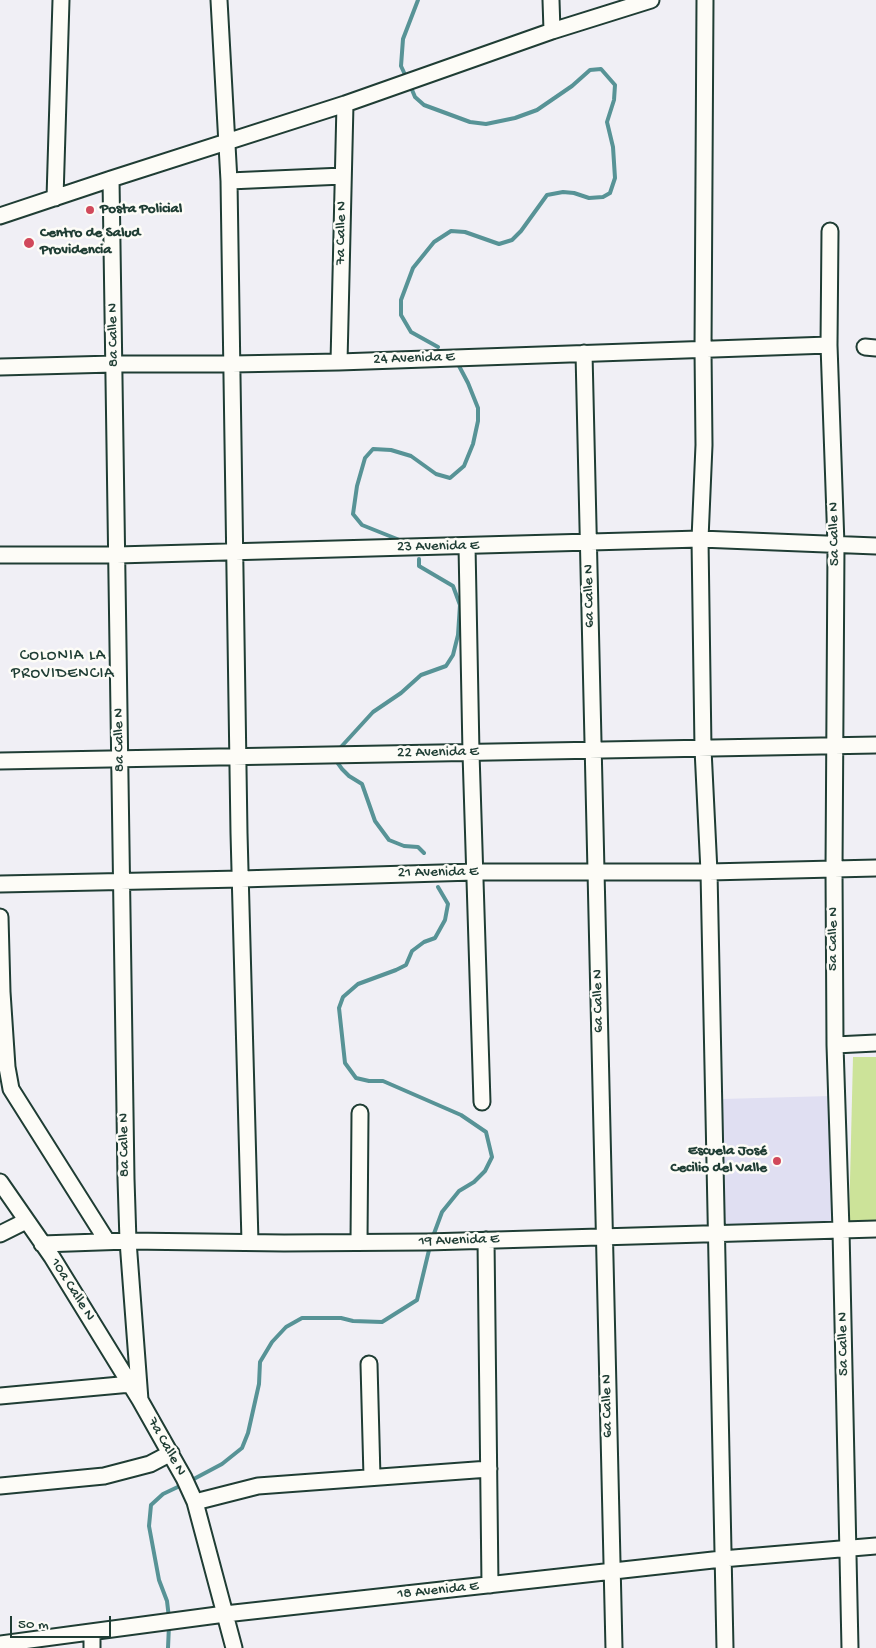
<!DOCTYPE html>
<meta charset="utf-8">
<style>
body{margin:0}
#map{position:relative;width:876px;height:1648px;overflow:hidden;background:#f0eff5;font-family:"Gochi Hand",sans-serif}
canvas{display:block}
.scale{position:absolute;left:10px;top:1616px;width:101px;height:22px;box-sizing:border-box;border:2px solid #1f3d34;border-top:0;padding-left:6px;font-size:15px;line-height:18px;white-space:nowrap;color:#1f3d34;-webkit-text-stroke:4px #fdfcf7;paint-order:stroke}
</style>
<div id="map">
<canvas width="876" height="1648"></canvas>
<div class="scale">50 m</div>
</div>
<script>
const ctx = document.querySelector('canvas').getContext('2d');
ctx.lineJoin = 'round';
function fillPath(path, color) { ctx.fillStyle = color; ctx.fill(path, 'evenodd'); }
const poly = rows => new Path2D(rows.map(r => 'M' + r).join(''));
function stroke(path, color, width, dash) { ctx.strokeStyle = color; ctx.lineWidth = width; ctx.lineCap = dash ? 'butt' : 'round'; ctx.setLineDash(dash || []); ctx.stroke(path); }
function drawText(font, color, halo, rows, align = 'center') {
  ctx.font = font + ' "Gochi Hand",sans-serif'; ctx.lineWidth = 5; ctx.setLineDash([]); ctx.textBaseline = 'middle'; ctx.strokeStyle = halo; ctx.fillStyle = color; for (const [text, x, y, turn = 0] of rows) {
    ctx.save(); ctx.translate(x, y); ctx.rotate((+turn || 0) * Math.PI / 180); ctx.textAlign = isNaN(turn) ? turn : align; if (halo) ctx.strokeText(text, 0, 0); ctx.fillText(text, 0, 0); ctx.restore();
  }
}
fillPath(poly([
 [830,1096,832,1223,724,1226,722,1099]
]), '#e0dff2');
fillPath(poly([
 [853,1057,876,1057,876,1221,849,1222]
]), '#cce399');
stroke(poly([
 [407,79,401,66,403,39,418,0],
 [410,85,415,97,424,105,470,122,486,124,515,118,537,110,572,86,590,70,601,69,615,85,614,100,607,122,613,147,615,178,610,193,603,197,589,198,574,193,563,192,547,195,521,231,512,240,499,244,465,232,451,231,434,242,413,268,401,300,401,315,411,332,438,347],
 [402,541,362,525,353,514,357,486,365,458,373,449,391,450,411,456,436,474,450,478,464,466,473,444,478,421,478,408,468,383,458,364],
 [341,747,373,712,401,693,421,675,446,666,453,655,458,635,460,605,453,586,419,566,419,559],
 [337,762,342,769,349,776,362,784,375,821,389,840,404,846,418,847,424,853],
 [432,1239,442,1212,459,1191,474,1182,485,1171,492,1157,486,1132,461,1115,383,1081,369,1081,356,1078,345,1063,339,1008,343,997,358,984,396,970,406,965,412,951,424,942,435,938,445,920,448,904,438,887],
 [190,1481,222,1464,242,1448,248,1433,259,1384,260,1362,272,1342,286,1327,302,1318,341,1318,353,1321,382,1322,417,1300,430,1246],
 [169,1618,167,1601,159,1580,149,1526,151,1505,163,1494,184,1484],
 [168,1648,169,1625]
]), '#579396', 4);
const minor = poly([
 [219,0,229,181,239,833,250,1242],
 [551,0,552,31],
 [705,0,703,350,704,445,700,539,703,749,709,872,725,1648],
 [111,179,126,1179,128,1241,140,1400],
 [229,181,343,176],
 [55,198,61,0],
 [0,216,111,179,345,104,552,31,651,0],
 [830,231,829,345,836,545,834,870,835,1045,841,1230,850,1648],
 [865,347,876,348],
 [584,353,614,1648],
 [339,362,345,104],
 [0,367,114,364,232,364,339,362,829,345],
 [467,546,471,753,482,1102],
 [0,555,117,555,700,539,876,546],
 [0,761,876,745],
 [0,884,241,879,474,872,709,872,876,868],
 [0,917,2,992,7,1067,11,1089,107,1241],
 [835,1045,876,1043],
 [0,1182,52,1257,140,1400,184,1478,195,1502,234,1648],
 [0,1234,26,1221],
 [486,1240,490,1585],
 [359,1242,360,1113],
 [42,1244,128,1241,284,1243,427,1242,876,1229],
 [369,1364,372,1477],
 [0,1396,131,1384],
 [0,1486,104,1476,150,1464,171,1453],
 [195,1502,258,1486,489,1469],
 [92,1632,92,1648],
 [0,1644,225,1614,722,1559,876,1546]
]);
stroke(minor, '#1f3d34', 19);
stroke(minor, '#fdfcf7', 15);
for (const [x, y, r, color] of [
 [90,210,5,"#d1495b"],
 [29,243,6,"#d1495b"],
 [777,1161,5,"#d1495b"]
]) { const dot = new Path2D(); dot.arc(x, y, r, 0, 2 * Math.PI); ctx.fillStyle = color; ctx.fill(dot); stroke(dot, '#fdfcf7', 2); }
drawText('bold 15px', '#1f3d34', '#fdfcf7', [
 ["Posta Policial",100,210],
 ["Centro de Salud",40,234],
 ["Providencia",40,251],
 ["Escuela José",767,1152,"right"],
 ["Cecilio del Valle",767,1169,"right"]
], 'left');
drawText('15px', '#1f3d34', '#fdfcf7', [
 ["7a Calle N",342,233,-89],
 ["8a Calle N",114,335,-91],
 ["24 Avenida E",414,359,-2],
 ["5a Calle N",835,534,-91],
 ["23 Avenida E",438,547,-1],
 ["6a Calle N",590,596,-91],
 ["8a Calle N",120,740,-91],
 ["22 Avenida E",438,753,-1],
 ["21 Avenida E",438,873,-1],
 ["5a Calle N",834,939,-90],
 ["6a Calle N",599,1001,-91],
 ["8a Calle N",125,1145,-91],
 ["19 Avenida E",459,1241,-2],
 ["10a Calle N",72,1290,58],
 ["5a Calle N",844,1344,-91],
 ["6a Calle N",608,1406,-91],
 ["7a Calle N",166,1447,61],
 ["18 Avenida E",438,1591,-6]
]);
ctx.letterSpacing = '1px';
drawText('16px', '#1f3d34', '#fdfcf7', [
 ["COLONIA LA",63,657],
 ["PROVIDENCIA",63,675]
]);
ctx.letterSpacing = '0px';
</script>
